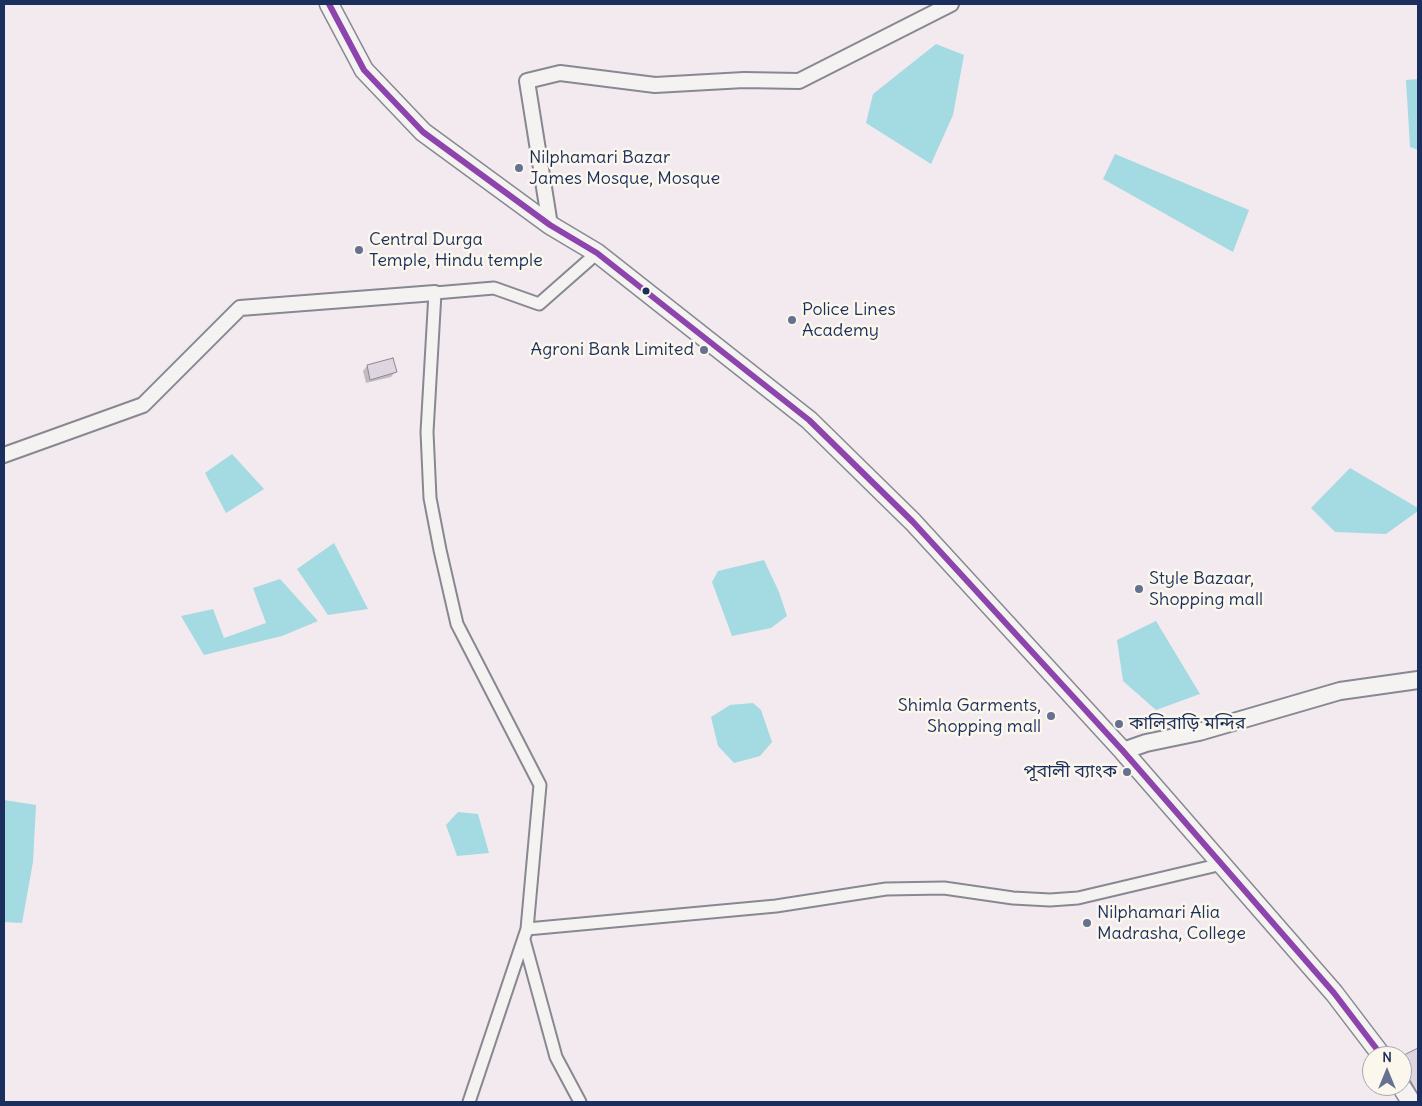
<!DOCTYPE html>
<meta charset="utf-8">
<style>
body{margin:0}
#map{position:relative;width:1422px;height:1106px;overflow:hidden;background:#f2eaee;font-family:Delius,sans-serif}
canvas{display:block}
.frame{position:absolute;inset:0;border:5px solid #1b2f5e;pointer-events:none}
.north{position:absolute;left:1362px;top:1046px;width:50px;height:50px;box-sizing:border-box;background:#fbf7ec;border:1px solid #a1a7b3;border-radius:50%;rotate:0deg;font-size:14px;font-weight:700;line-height:20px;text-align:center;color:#1b2f5e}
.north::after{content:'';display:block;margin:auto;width:18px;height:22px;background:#667090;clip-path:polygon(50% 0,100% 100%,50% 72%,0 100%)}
</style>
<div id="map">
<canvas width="1422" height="1106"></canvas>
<div class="frame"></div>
<div class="north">N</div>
</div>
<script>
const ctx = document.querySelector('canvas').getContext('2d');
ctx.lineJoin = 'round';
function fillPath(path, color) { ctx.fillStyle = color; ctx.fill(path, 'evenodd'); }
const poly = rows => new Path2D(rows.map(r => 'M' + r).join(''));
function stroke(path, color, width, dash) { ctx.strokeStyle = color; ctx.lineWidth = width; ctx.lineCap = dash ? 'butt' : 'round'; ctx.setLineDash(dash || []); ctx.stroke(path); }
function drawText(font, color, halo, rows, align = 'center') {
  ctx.font = font + ' Delius,"Noto Sans Bengali",sans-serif'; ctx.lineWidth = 5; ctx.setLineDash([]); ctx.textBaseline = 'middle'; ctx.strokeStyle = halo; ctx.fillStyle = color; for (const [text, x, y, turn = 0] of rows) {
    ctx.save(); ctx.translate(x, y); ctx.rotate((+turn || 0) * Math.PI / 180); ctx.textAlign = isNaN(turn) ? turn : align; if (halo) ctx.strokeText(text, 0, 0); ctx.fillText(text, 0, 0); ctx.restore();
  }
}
fillPath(poly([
 [936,44,964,55,953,115,931,164,866,123,873,94],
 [1418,79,1418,150,1410,147,1406,80],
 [1115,154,1249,210,1233,252,1103,179],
 [232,454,264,489,226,513,205,473],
 [1350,468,1418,508,1418,511,1386,534,1335,532,1311,508],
 [334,543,368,609,328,615,297,569],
 [764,560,779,592,787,616,771,628,732,636,712,582,718,571],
 [280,579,318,621,282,636,204,655,181,616,213,609,224,638,266,623,253,588],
 [1156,621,1200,694,1156,710,1123,681,1117,640],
 [753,703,761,710,772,742,760,756,734,763,718,746,711,717,730,705],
 [4,800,36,805,33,862,22,923,4,922],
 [458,812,478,814,489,853,457,856,446,825]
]), '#a4dae2');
fillPath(poly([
 [392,360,395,372,391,377,366,383,363,371,367,366],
 [1418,1049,1418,1102,1392,1086,1402,1086,1402,1057]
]), '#0003');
const building = poly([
 [393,358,397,372,370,380,367,365,393,358],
 [1418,1048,1418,1094,1410,1080,1402,1076,1402,1056,1418,1048]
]);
fillPath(building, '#ded5e1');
stroke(building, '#888893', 1);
const minor = poly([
 [527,929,776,906,886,889,944,888,1013,898,1050,900,1078,898,1222,864],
 [524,940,556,1057,580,1102],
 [469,1102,527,929,540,785,457,624,440,550,430,498,427,432,435,293,494,288,539,304,597,253]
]);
const tertiary = poly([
 [550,225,527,81,560,73,655,85,744,80,799,81,951,4],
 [4,455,143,405,240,308,435,293]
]);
const secondary = poly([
 [1123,751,1146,743,1199,732,1340,691,1418,680]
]);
const primary = poly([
 [329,4,364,70,423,132,550,225,597,253,809,420,913,522,1123,751,1334,993,1382,1056],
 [1401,1086,1411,1102]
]);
stroke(minor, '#888893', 15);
stroke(tertiary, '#888893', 18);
stroke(secondary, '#888893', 20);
stroke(primary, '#888893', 21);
stroke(minor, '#f5f3f1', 11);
stroke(tertiary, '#f5f3f1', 14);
stroke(secondary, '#f5f3f1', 16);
stroke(primary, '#f5f3f1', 18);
stroke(poly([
 [329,4,364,70,423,132,550,225,597,253,809,420,913,522,1123,751,1334,993,1382,1056]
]), '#8e44ad', 6);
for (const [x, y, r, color] of [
 [519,168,5,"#667090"],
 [359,250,5,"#667090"],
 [646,291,4.5,"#1b2f5e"],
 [792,320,5,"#667090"],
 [704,350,5,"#667090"],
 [1139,589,5,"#667090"],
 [1051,716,5,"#667090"],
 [1119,724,5,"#667090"],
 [1127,772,5,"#667090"],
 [1087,923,5,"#667090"]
]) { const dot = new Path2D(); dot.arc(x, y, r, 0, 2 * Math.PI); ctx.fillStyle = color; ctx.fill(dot); stroke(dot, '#fbf7ec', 2); }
drawText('18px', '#1b2f5e', '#fbf7ec', [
 ["Nilphamari Bazar",529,158],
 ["James Mosque, Mosque",529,179],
 ["Central Durga",369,240],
 ["Temple, Hindu temple",369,261],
 ["Police Lines",802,310],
 ["Academy",802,331],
 ["Agroni Bank Limited",694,350,"right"],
 ["Style Bazaar,",1149,579],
 ["Shopping mall",1149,600],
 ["Shimla Garments,",1041,706,"right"],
 ["Shopping mall",1041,727,"right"],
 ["কালিবাড়ি মন্দির",1129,724],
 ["পূবালী ব্যাংক",1117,772,"right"],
 ["Nilphamari Alia",1097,913],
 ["Madrasha, College",1097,934]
], 'left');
</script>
